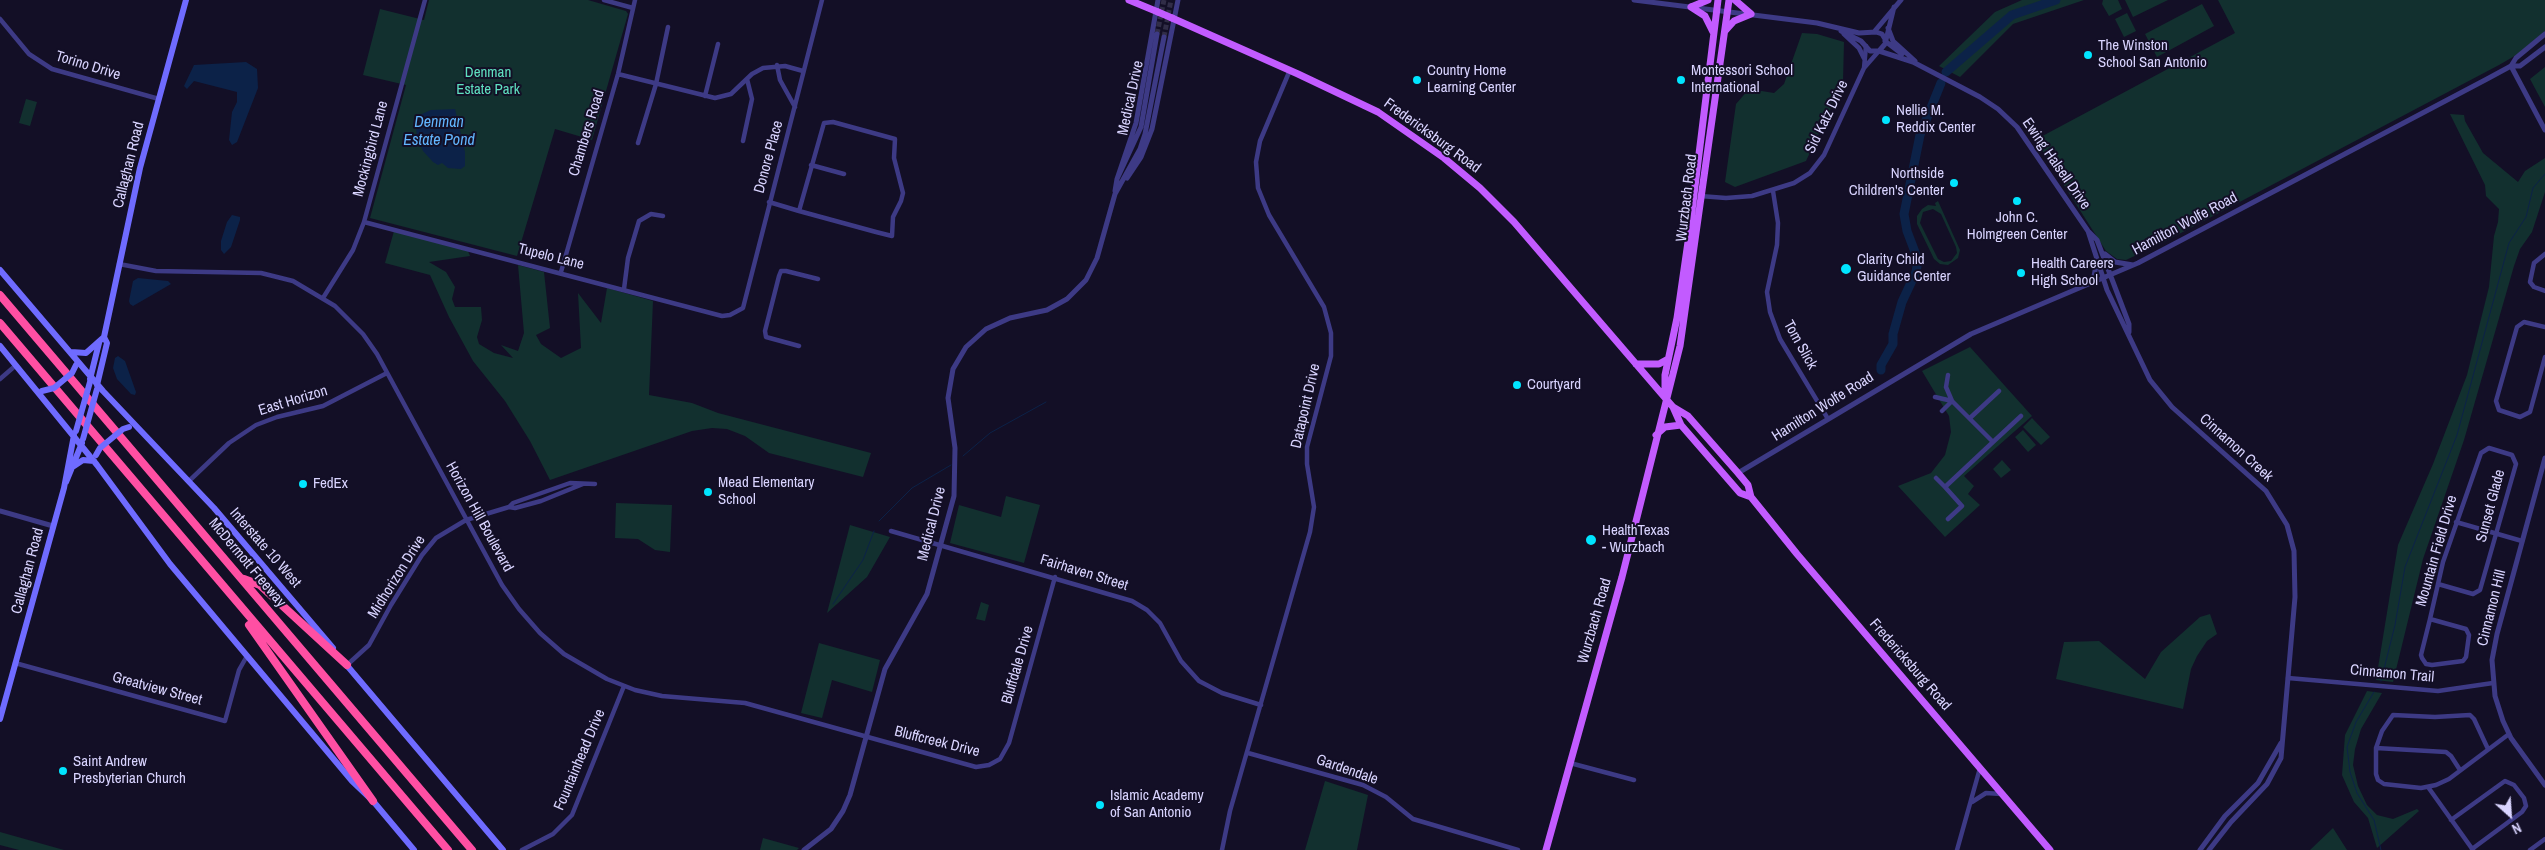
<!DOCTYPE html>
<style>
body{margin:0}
#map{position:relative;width:2545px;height:850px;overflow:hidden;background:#130f26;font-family:"Archivo Narrow",sans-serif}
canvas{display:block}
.north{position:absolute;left:2485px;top:790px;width:50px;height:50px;-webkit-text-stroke:4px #130f26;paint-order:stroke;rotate:154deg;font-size:14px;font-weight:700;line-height:20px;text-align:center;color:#d9d4ff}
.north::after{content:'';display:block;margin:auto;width:18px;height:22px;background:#d9d4ff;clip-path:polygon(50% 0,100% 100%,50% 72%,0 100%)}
</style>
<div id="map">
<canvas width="2545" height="850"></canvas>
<div class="north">N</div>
</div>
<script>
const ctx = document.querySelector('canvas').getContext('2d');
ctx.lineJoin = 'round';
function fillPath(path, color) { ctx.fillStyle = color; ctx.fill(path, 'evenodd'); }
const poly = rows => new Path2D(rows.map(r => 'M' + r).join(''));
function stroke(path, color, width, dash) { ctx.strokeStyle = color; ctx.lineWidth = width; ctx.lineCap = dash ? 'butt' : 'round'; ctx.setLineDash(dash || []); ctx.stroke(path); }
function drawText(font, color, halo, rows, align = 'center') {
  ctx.font = font + ' "Archivo Narrow",sans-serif'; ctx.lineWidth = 4; ctx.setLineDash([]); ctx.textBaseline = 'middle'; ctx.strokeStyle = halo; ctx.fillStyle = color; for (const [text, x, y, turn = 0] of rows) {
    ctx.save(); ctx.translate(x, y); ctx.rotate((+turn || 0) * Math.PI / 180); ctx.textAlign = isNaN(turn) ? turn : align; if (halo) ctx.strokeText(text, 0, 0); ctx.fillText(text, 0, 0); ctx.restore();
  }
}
fillPath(poly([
 [429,0,588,0,626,11,628,14,592,140,555,129,517,256,370,218,406,85,363,75,380,9,424,20],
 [2022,0,2084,0,2013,24,1960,77,1939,66,1995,12],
 [2103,0,2118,0,2122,9,2109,16,2102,4],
 [2125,0,2168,0,2133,17],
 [2218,0,2545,0,2545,31,2518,54,2499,65,2162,243,2126,260,2117,259,2106,251,2035,140,2235,33],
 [2202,4,2214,26,2157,57,2145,34],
 [2127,13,2136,31,2124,37,2115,19],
 [1802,33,1817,34,1844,42,1843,82,1806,161,1735,187,1725,182,1736,104,1749,89,1774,93,1784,84],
 [2545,67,2545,107,2530,79],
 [26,99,37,102,30,126,19,123],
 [2450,114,2464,115,2465,121,2483,153,2518,182,2525,171,2545,158,2545,192,2532,232,2520,249,2514,266,2464,440,2423,559,2393,682,2376,680,2398,545,2433,464,2467,375,2489,287,2494,236,2498,222,2499,209,2486,196,2485,185],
 [1938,201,1960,250,1958,258,1948,265,1940,264,1934,259,1917,224,1917,216,1922,209,1928,205,1936,206,1935,203],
 [1933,209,1941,214,1956,247,1957,253,1951,261,1944,262,1938,259,1920,223,1923,212],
 [394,231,468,251,470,256,429,262,446,272,455,287,452,299,455,307,481,307,482,320,477,337,479,344,494,353,513,358,501,345,518,351,524,333,518,265,544,272,550,328,536,335,541,344,561,358,581,348,578,293,601,323,607,288,653,301,649,395,692,403,718,413,871,453,863,477,769,453,745,436,727,429,712,428,692,431,550,480,530,441,505,401,473,361,449,317,430,275,385,263],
 [1970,347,2032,416,1964,476,1974,486,1968,494,1980,505,1945,537,1898,486,1931,473,1945,455,1951,432,1949,416,1922,371],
 [2032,418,2050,437,2041,445,2023,427],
 [2023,430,2036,445,2028,452,2015,437],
 [2002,460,2011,470,2001,478,1993,469],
 [1006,496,1040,505,1024,563,950,543,959,505,1001,517],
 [616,503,672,505,670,552,655,550,638,539,615,538],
 [850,525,890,537,867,577,827,613],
 [981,602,989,605,985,621,976,619],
 [2210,614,2217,634,2207,641,2197,656,2191,669,2183,709,2056,679,2064,642,2099,641,2145,679,2161,652,2200,617],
 [819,643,880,660,872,692,832,680,822,718,801,713],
 [2367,691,2382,693,2361,729,2355,749,2353,765,2358,786,2367,805,2377,815,2393,819,2417,809,2419,811,2377,848,2368,818,2354,802,2342,775,2345,735],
 [1325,781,1368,795,1357,850,1305,850],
 [2333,828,2347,850,2310,850],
 [0,832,64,850,19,850,0,845],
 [763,838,799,848,797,850,760,850]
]), '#12302f');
fillPath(poly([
 [246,62,257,69,258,88,237,142,232,145,229,140,232,112,237,102,237,92,194,81,187,89,184,86,194,65],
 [455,109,465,152,465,166,461,169,448,168,442,163,438,165,433,162,423,151,417,137,415,117,431,110],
 [232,215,240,217,240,220,231,247,224,254,221,250,221,241,227,222],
 [138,278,168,281,171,284,133,306,130,304,129,301,133,281],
 [118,356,125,361,136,392,135,395,131,394,117,379,113,368,115,358]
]), '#0c2248');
stroke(poly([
 [963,456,990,433,1046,402],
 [879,521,912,488,951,465],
 [833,604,863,560,874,531],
 [2381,681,2395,625,2405,567,2457,435,2509,243,2526,217,2533,188,2545,174],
 [2374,692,2356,722,2347,747,2350,772,2357,793,2374,820,2381,850]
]), '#0c2248', 1);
stroke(poly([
 [1946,72,2012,15,2056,0],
 [1881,370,1881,365,1893,344,1893,334,1902,302,1916,272,1918,260,1907,231,1904,214,1920,135,1941,83]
]), '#0c2248', 9);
stroke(poly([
 [1157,34,1164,0],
 [1164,37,1171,0]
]), '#312d47', 5, [5, 2.5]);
stroke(poly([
 [604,0,633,8],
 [0,19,29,54,52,69,159,99],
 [777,65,780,80,795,107],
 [1864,68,1866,46],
 [618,74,715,98,731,94,752,74,763,68,785,66,803,71],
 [705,96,718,44],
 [743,141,752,99,747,79],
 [638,143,656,84,668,27],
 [811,165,844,174],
 [1773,191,1778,223,1777,245,1767,292,1770,312,1780,339,1828,419],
 [1700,196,1726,198,1752,196,1794,183,1810,173,1824,155,1864,68,1878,52],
 [769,202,799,211,876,232,892,236,893,217,901,201,903,193,894,158,895,139,833,122,824,123,799,211],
 [364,222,722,316,730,315,743,308,822,0],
 [2545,254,2534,263,2530,282,2534,287,2545,291],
 [119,264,156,271,261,273,293,281,335,306,363,334,377,354,502,585,519,609,540,633,564,654,607,679,635,690,662,696,745,703,976,767,989,765,1000,759,1009,743,1055,577],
 [561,272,618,74,635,0],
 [624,289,628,258,639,221,651,214,663,216],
 [323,298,353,250,364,222,425,0],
 [2545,327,2524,322,2517,327,2496,401,2499,410,2520,417,2530,412,2545,357],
 [799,346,766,337,765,331,779,276,781,271,786,271,818,279],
 [1948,375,1946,387,1952,401,1993,442,2021,416],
 [0,379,15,366],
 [1935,397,1952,401],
 [1942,411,1952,401],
 [1970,418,1999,391],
 [1936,478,1945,487],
 [189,481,229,443,256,425,277,417,323,406,387,373],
 [509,507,515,508,541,501,583,484],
 [1948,519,1962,506,1945,487,1993,442],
 [2456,522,2522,541],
 [891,531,1132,601,1147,610,1160,623,1181,661,1199,681,1222,693,1261,705],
 [2430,619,2466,629,2469,635,2466,657,2463,661,2432,665,2426,664,2422,658,2421,655,2430,619,2438,584,2443,562,2481,453,2489,448,2512,455,2516,464,2480,590,2473,594,2438,584],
 [15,663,225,721,239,670,247,656],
 [347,665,369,645,391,605,422,555,436,538,466,520,509,507,513,503,570,483,595,484],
 [2288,678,2438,691,2493,683],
 [2376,748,2446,752,2451,756,2460,770],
 [2488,749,2474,719,2470,715,2435,717,2393,715,2382,731,2376,748,2376,774,2378,780,2384,784,2421,788,2436,785,2449,779,2509,734],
 [1248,753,1363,785,1386,797,1413,819,1518,850],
 [1570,763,1634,780],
 [2428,787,2473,850],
 [1972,802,1986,793,2001,794],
 [2451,820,2505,781,2514,785,2524,798,2526,806,2522,812,2472,849],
 [522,850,553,834,572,815,624,686],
 [1222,850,1230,811,1310,532,1314,507,1307,464,1307,447,1331,356,1331,333,1324,307,1269,215,1258,188,1256,162,1260,141,1290,70],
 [1957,850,1980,768],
 [2530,850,2545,839]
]), '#3d3a85', 4.5);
stroke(poly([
 [1634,0,1817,23,1859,33,1876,32,1882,34,1885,39],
 [1888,28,1893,41,1915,61],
 [1841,31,1861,41,1870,51,1879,51,1885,44,1894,7],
 [1874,32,1901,0],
 [1844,34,1859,48,1864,58],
 [1885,41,1902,54],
 [1879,51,1913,62,1980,97,1998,109,2017,127,2088,231,2097,240,2129,324,2129,332],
 [2511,66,2545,130],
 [2511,66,2520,66,2545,47],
 [1127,178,1141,157,1152,129,1178,0],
 [1117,179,1136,123,1158,0],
 [1115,191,1117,179,1141,127,1157,34],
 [2088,231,2107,290,2150,380,2172,407,2266,491,2287,525,2294,551,2295,597,2281,758,2267,784,2231,822,2209,850],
 [2105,254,2115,262,2133,265],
 [2087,284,2094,276,2097,261],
 [2545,458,2497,634,2492,660,2495,696,2503,721,2511,738,2545,785],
 [1738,473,1971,334,2138,263,2487,79,2511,66,2516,58,2545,34],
 [0,511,53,526],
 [804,850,831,829,843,811,850,795,885,669,927,594,954,496,955,448,948,398,953,369,966,347,986,329,1010,318,1047,310,1067,299,1086,280,1097,258,1115,194,1140,149,1145,134,1164,37],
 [2200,850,2225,816,2258,783,2281,743]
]), '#3d3a85', 5);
stroke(poly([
 [0,270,103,391,214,508,333,648],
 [0,346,97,465,170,564,352,781,373,801,414,850],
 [71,352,86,353,104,337,140,168,186,0],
 [90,379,99,343],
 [97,385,107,343,104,337],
 [74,466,83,460,94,461],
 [66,482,82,443],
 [344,662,503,850],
 [0,719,64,488,74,435]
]), '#6f6bff', 6);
stroke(poly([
 [1129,0,1158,12],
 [1735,0,1751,14],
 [1691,7,1705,16,1713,32],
 [1691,7,1708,0],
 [1172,18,1298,74,1378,112,1444,158,1480,188,1514,222,1673,407,1688,416,1738,473,1748,485,1751,497,1797,554,2050,850],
 [1725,31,1734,21,1751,14],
 [1636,364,1659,364,1668,359],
 [1665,392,1665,375,1677,318,1689,235,1718,0],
 [1673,407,1681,425,1740,493,1751,497],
 [1656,435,1665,427,1681,425],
 [1546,850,1622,577,1680,346,1729,0]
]), '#c25bff', 7);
stroke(poly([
 [0,295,472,850],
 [0,323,448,850],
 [244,579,260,585,347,665],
 [249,625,373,801]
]), '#ff4fa3', 8);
stroke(poly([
 [42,391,54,388,72,373,76,365],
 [76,431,90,382],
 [83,439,97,389],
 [96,455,100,448,123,429,129,427]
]), '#6f6bff', 6);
stroke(poly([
 [1158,12,1172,18]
]), '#c25bff', 7);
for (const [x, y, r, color] of [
 [2088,55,5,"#00e5ff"],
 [1417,80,5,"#00e5ff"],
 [1681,80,5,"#00e5ff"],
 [1886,120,5,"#00e5ff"],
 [1954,183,5,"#00e5ff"],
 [2017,201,5,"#00e5ff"],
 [1846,269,6,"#00e5ff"],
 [2021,273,5,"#00e5ff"],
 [1517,385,5,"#00e5ff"],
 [303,484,5,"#00e5ff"],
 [708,492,5,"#00e5ff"],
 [1591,540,6,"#00e5ff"],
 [63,771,5,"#00e5ff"],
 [1100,805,5,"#00e5ff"]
]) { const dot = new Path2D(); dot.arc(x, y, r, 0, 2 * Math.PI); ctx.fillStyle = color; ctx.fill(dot); stroke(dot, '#130f26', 2); }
drawText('15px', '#d9d4ff', '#130f26', [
 ["The Winston",2098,46],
 ["School San Antonio",2098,63],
 ["Country Home",1427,71],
 ["Learning Center",1427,88],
 ["Montessori School",1691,71],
 ["International",1691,88],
 ["Nellie M.",1896,111],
 ["Reddix Center",1896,128],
 ["Northside",1944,174,"right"],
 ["Children's Center",1944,191,"right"],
 ["John C.",2017,218,"center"],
 ["Holmgreen Center",2017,235,"center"],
 ["Clarity Child",1857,260],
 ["Guidance Center",1857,277],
 ["Health Careers",2031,264],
 ["High School",2031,281],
 ["Courtyard",1527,385],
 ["Mead Elementary",718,483],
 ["School",718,500],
 ["FedEx",313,484],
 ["HealthTexas",1602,531],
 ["- Wurzbach",1602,548],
 ["Saint Andrew",73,762],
 ["Presbyterian Church",73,779],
 ["Islamic Academy",1110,796],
 ["of San Antonio",1110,813]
], 'left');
drawText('15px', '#d9d4ff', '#130f26', [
 ["Torino Drive",88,66,17],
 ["Medical Drive",1131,98,-78],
 ["Sid Katz Drive",1827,117,-64],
 ["Chambers Road",587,133,-73],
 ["Fredericksburg Road",1432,136,36],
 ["Mockingbird Lane",371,149,-75],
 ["Donore Place",769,157,-75],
 ["Ewing Halsell Drive",2056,164,55],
 ["Callaghan Road",129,165,-76],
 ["Wurzbach Road",1687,198,-83],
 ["Hamilton Wolfe Road",2185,224,-28],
 ["Tupelo Lane",551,257,14],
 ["Tom Slick",1800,345,61],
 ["East Horizon",293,401,-17],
 ["Datapoint Drive",1306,406,-77],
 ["Hamilton Wolfe Road",1823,407,-32],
 ["Cinnamon Creek",2236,448,42],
 ["Sunset Glade",2491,506,-75],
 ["Horizon Hill Boulevard",479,517,61],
 ["Medical Drive",932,524,-76],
 ["Interstate 10 West",265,548,49],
 ["Mountain Field Drive",2437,551,-74],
 ["McDermott Freeway",247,563,50],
 ["Callaghan Road",28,571,-75],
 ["Fairhaven Street",1084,573,17],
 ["Midhorizon Drive",397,577,-58],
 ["Cinnamon Hill",2492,608,-76],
 ["Wurzbach Road",1595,621,-74],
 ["Bluffdale Drive",1018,665,-74],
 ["Fredericksburg Road",1910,665,49],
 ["Cinnamon Trail",2392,674,5],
 ["Greatview Street",157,689,15],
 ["Bluffcreek Drive",937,742,14],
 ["Fountainhead Drive",580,760,-67],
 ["Gardendale",1347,770,19]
]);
drawText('15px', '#5fe0c0', '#130f26', [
 ["Denman",488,73],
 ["Estate Park",488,90]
]);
drawText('italic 16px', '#62b6ff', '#130f26', [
 ["Denman",439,123],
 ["Estate Pond",439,141]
]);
</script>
